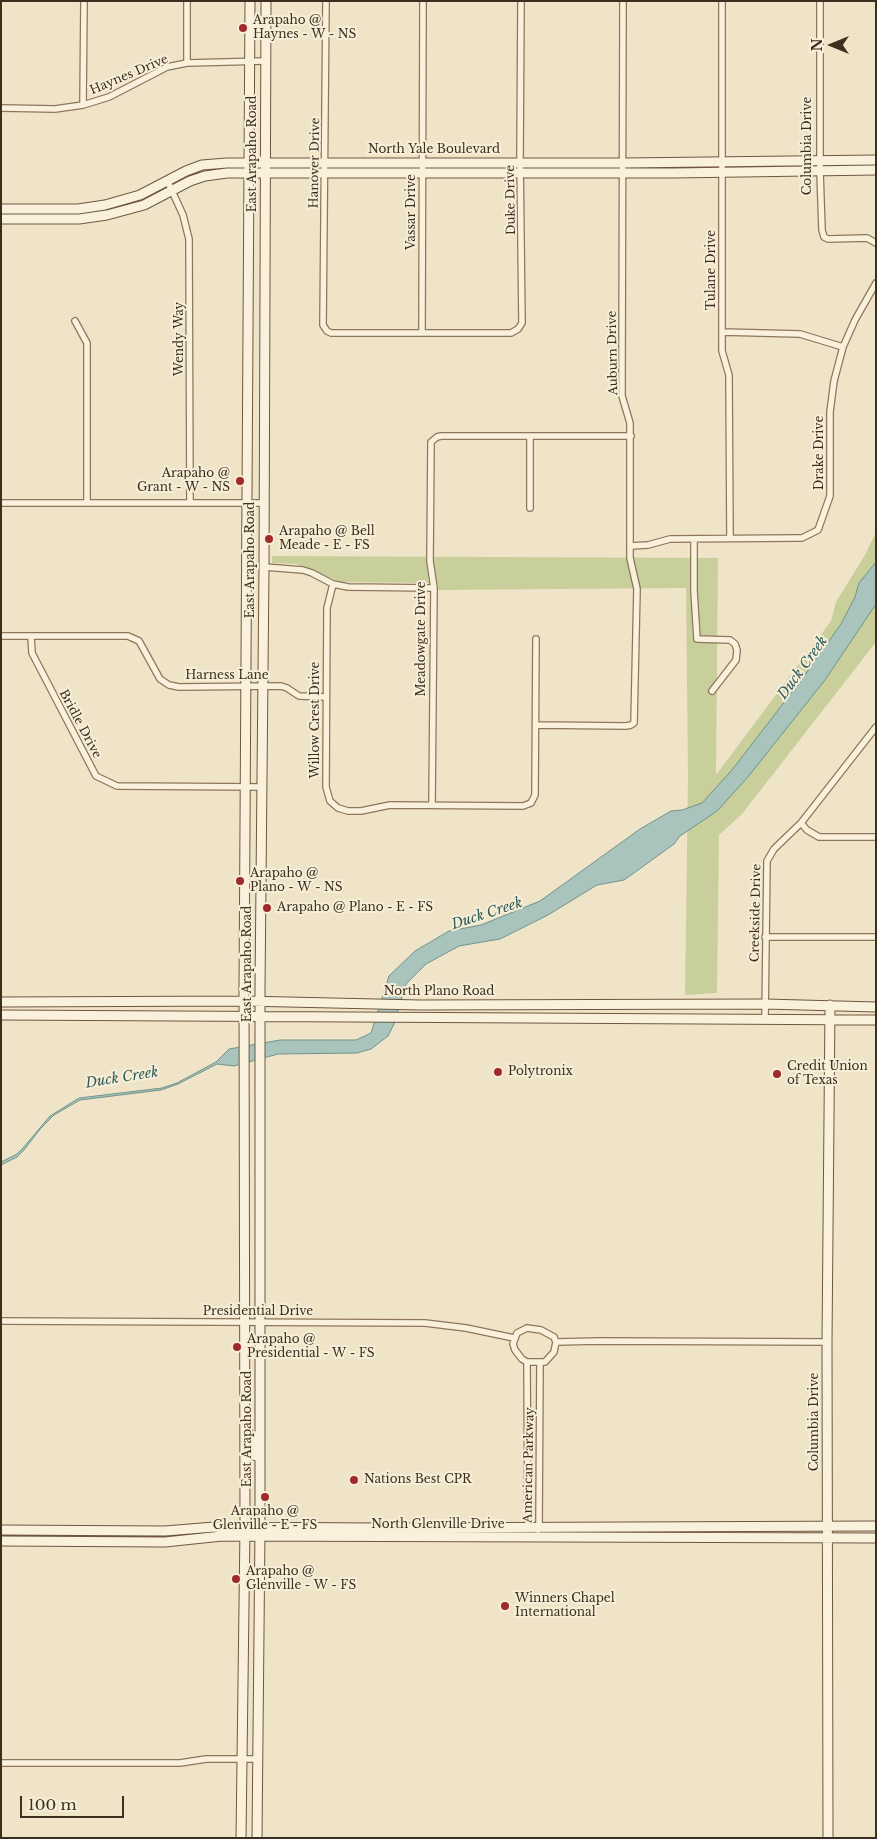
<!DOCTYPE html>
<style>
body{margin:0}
#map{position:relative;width:877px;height:1839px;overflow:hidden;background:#f0e4c8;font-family:"Libre Baskerville",serif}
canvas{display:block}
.frame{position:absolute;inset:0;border:2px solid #3d2e20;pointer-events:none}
.north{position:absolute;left:807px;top:20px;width:50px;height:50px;-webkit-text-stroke:4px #f7eed8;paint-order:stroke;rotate:270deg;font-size:14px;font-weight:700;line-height:20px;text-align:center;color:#3d2e20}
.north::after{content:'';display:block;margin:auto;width:18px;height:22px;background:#3d2e20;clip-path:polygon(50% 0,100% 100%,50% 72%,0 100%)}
.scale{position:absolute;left:20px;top:1796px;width:104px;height:22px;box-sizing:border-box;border:2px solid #3d2e20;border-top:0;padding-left:6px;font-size:15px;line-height:18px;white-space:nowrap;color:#3d2e20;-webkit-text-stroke:4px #f7eed8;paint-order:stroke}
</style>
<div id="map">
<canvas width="877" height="1839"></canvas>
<div class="frame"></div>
<div class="north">N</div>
<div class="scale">100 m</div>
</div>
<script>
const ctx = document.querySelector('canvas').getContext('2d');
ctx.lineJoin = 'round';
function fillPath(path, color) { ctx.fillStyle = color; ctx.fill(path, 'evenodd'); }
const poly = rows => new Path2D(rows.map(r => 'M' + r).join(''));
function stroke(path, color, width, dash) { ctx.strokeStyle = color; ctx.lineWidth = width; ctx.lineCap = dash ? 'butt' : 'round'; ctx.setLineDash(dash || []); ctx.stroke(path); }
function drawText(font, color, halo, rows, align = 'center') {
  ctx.font = font + ' "Libre Baskerville",serif'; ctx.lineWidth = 4; ctx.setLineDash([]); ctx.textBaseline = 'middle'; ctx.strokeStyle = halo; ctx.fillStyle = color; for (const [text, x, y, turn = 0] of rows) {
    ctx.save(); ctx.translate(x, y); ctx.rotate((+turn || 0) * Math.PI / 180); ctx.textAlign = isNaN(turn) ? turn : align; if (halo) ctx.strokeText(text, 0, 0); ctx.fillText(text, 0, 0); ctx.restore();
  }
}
fillPath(poly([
 [876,532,876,642,742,814,719,835,717,993,685,995,688,777,686,588,438,590,438,583,341,582,296,564,272,563,272,556,718,558,716,775,831,621,836,602,865,555]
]), '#c9cf9b');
const water = poly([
 [876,562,876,604,825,680,747,778,717,811,680,836,674,844,638,870,624,880,597,885,548,915,500,939,459,946,426,964,406,984,394,1024,388,1036,371,1049,357,1053,278,1054,234,1066,217,1064,178,1084,161,1090,80,1100,54,1115,41,1128,24,1150,17,1157,1,1165,1,1162,17,1154,23,1148,50,1116,79,1098,162,1088,177,1083,216,1062,229,1049,280,1040,356,1040,371,1033,389,976,415,951,449,931,481,925,540,901,640,829,671,811,682,810,702,803,732,770,802,679,841,624,855,597,859,583,876,562]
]);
fillPath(water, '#a9c4bc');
stroke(water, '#6f938a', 1);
const street = poly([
 [326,1,323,325,327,331,331,333,511,333,518,329,522,323,520,158,521,1],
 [722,1,722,351,729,375,730,538],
 [820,1,820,171,822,230,824,237,828,239,867,238,876,243],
 [187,63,187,1],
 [83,105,84,1],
 [1,108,55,109,83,105,109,97,167,67,187,63,265,61],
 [167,180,183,215,189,239,190,503],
 [75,321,87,343,87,503],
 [422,332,423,1],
 [722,332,800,334,843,347],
 [1,503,263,503],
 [530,508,530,436],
 [694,539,694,591,697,639,730,640,735,644,737,650,736,660,712,691],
 [630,546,648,545,670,539,796,538,802,538,818,530,830,496,830,412,834,381,843,347,855,320,876,283],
 [264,567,303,570,312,573,333,584,348,587,434,588],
 [333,584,327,608,326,787,330,801,338,808,348,811,361,811,390,805,523,806,531,803,535,795,536,639],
 [1,636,128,636,139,641,160,679,169,685,179,687,281,686,287,688,299,696,326,697],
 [31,636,32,653,96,776,117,786,262,787],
 [536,725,626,726,631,725,634,723,637,589,630,558,630,423,622,396,622,378,623,1],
 [432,805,434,588,430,561,431,442,437,437,441,436,631,436],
 [801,823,807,830,819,837,876,837],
 [765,937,876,937],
 [765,1019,767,861,774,849,801,823,876,727],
 [1,1321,425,1323,466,1328,514,1338],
 [527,1328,541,1330,554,1337,556,1342,554,1352,545,1362,527,1362,522,1359,515,1350,513,1344,517,1333,527,1328],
 [556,1342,600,1341,827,1342],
 [527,1362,528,1529],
 [538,1530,539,1527,540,1363],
 [1,1763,180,1763,206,1759,258,1759]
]);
const secondary = poly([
 [1,209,78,209,105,205,140,195,186,171,202,165,227,163,623,163,876,160],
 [1,219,79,219,107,215,144,205,190,181,205,176,227,173,673,173,876,170],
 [1,1002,244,1001,420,1005,765,1004,876,1007],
 [1,1015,876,1020],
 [246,1429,253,1441,256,1456],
 [1,1530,165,1531,214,1527,377,1528,876,1526],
 [1,1541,165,1542,222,1536,876,1538],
 [241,1838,245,1527,244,988,250,1],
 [257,1838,260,1528,260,988,264,567,266,1],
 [828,1838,827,1342,830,1005]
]);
stroke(street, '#8d765c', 8);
stroke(secondary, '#6f573f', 11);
stroke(street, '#faf1dc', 5.5);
stroke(secondary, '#faf1dc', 9);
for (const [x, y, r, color] of [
 [243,28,5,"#9e2a2b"],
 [240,481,5,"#9e2a2b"],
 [269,539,5,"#9e2a2b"],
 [240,881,5,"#9e2a2b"],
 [267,908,5,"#9e2a2b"],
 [498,1072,5,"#9e2a2b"],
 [777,1074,5,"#9e2a2b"],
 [237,1347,5,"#9e2a2b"],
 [354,1480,5,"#9e2a2b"],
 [265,1497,5,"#9e2a2b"],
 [236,1579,5,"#9e2a2b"],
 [505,1606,5,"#9e2a2b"]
]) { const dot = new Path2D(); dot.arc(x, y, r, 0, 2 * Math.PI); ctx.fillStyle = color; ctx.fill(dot); stroke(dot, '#f7eed8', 2); }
drawText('12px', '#3d2e20', '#f7eed8', [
 ["Arapaho @",253,21],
 ["Haynes - W - NS",253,35],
 ["Arapaho @",230,474,"right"],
 ["Grant - W - NS",230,488,"right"],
 ["Arapaho @ Bell",279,532],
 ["Meade - E - FS",279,546],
 ["Arapaho @",250,874],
 ["Plano - W - NS",250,888],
 ["Arapaho @ Plano - E - FS",277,908],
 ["Credit Union",787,1067],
 ["of Texas",787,1081],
 ["Polytronix",508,1072],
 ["Arapaho @",247,1340],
 ["Presidential - W - FS",247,1354],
 ["Nations Best CPR",364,1480],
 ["Arapaho @",265,1512,"center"],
 ["Glenville - E - FS",265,1526,"center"],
 ["Arapaho @",246,1572],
 ["Glenville - W - FS",246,1586],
 ["Winners Chapel",515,1599],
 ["International",515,1613]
], 'left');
drawText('12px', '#3d2e20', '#f7eed8', [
 ["Haynes Drive",129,75,-23],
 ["Columbia Drive",808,146,-90],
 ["North Yale Boulevard",434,150],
 ["East Arapaho Road",253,154,-90],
 ["Hanover Drive",315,163,-89],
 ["Duke Drive",511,200,-91],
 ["Vassar Drive",412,212,-90],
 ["Tulane Drive",712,270,-90],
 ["Wendy Way",180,339,-90],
 ["Auburn Drive",613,353,-91],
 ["Drake Drive",820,453,-90],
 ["East Arapaho Road",251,560,-90],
 ["Meadowgate Drive",422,639,-90],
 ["Harness Lane",227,676],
 ["Willow Crest Drive",316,720,-90],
 ["Bridle Drive",80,724,62],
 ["Creekside Drive",756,913,-89],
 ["East Arapaho Road",248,964,-90],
 ["North Plano Road",439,992],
 ["Presidential Drive",258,1312],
 ["Columbia Drive",815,1422,-90],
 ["East Arapaho Road",248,1429,-90],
 ["American Parkway",529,1465,-89],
 ["North Glenville Drive",438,1525]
]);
drawText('italic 14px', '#2f5d5a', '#f7eed8', [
 ["Duck Creek",803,668,-54],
 ["Duck Creek",487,914,-18],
 ["Duck Creek",122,1078,-9]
]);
</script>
